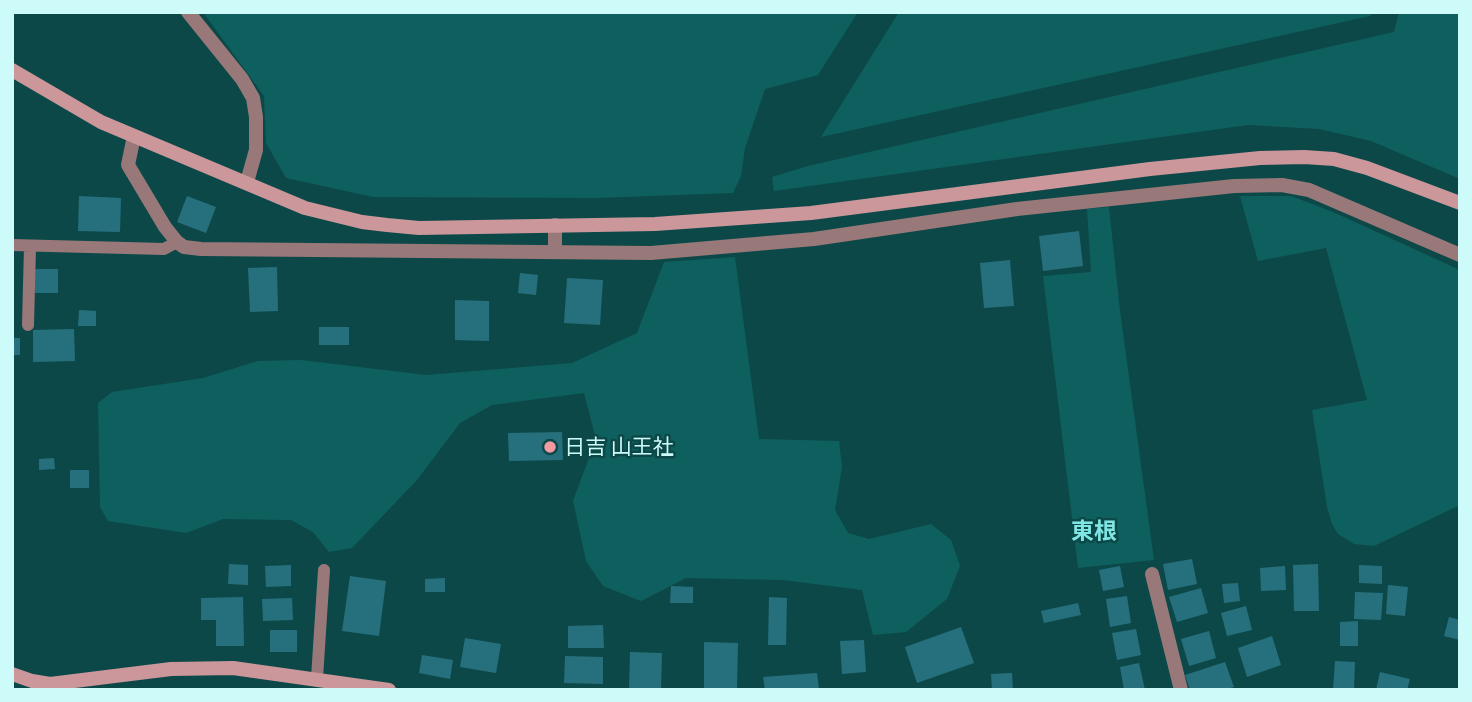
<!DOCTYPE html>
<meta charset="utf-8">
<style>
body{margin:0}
#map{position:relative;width:1472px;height:702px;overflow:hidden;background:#0d4848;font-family:"Exo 2",sans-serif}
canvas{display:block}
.frame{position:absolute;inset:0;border:14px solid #ccfbf9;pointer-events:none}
</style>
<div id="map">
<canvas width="1472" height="702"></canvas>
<div class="frame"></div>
</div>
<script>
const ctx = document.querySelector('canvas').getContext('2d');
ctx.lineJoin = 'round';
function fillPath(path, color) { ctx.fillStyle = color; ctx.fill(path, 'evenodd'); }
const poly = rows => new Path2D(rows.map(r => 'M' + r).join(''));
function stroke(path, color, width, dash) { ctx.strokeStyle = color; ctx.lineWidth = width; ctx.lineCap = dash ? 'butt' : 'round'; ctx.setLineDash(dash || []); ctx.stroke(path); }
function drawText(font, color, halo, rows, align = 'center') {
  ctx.font = font + ' "Exo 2","Noto Sans JP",sans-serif'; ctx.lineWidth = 5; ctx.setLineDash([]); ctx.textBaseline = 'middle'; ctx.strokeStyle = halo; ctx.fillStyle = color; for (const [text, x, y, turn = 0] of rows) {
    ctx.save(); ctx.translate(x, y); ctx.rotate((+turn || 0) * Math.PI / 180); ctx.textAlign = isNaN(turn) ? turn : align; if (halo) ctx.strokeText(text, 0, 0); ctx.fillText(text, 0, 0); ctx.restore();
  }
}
fillPath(poly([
 [203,12,858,12,818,75,765,89,745,148,741,176,733,193,597,198,373,197,286,178,266,143,264,96],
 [899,12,1375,12,1370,16,821,137],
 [1399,12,1460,12,1460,179,1371,141,1319,129,1248,125,774,191,772,177,808,166,1394,32],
 [1240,196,1291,196,1333,212,1460,270,1460,505,1374,546,1354,544,1338,534,1332,524,1327,507,1312,410,1367,400,1326,248,1258,261],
 [1109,207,1120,311,1154,560,1078,568,1043,276,1091,272,1087,209],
 [735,257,759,439,839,441,842,467,835,510,848,533,869,539,931,524,951,540,960,566,947,599,906,632,873,635,862,590,783,580,686,578,641,601,603,586,586,561,573,501,596,439,584,393,492,405,460,423,417,480,352,548,329,552,313,532,291,520,223,519,186,533,108,521,100,507,98,403,112,392,203,378,258,361,301,360,426,375,572,363,637,333,664,262]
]), '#0e605f');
fillPath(poly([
 [79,196,121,198,120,232,78,231],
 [187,196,216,207,206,233,177,222],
 [1079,231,1083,266,1043,271,1039,236],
 [1010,260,1014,306,984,308,980,263],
 [277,267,278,311,250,312,248,268],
 [35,269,58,269,58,293,35,293],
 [520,273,538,275,536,295,518,293],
 [567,278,603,280,600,325,564,323],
 [455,300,489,301,489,341,455,340],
 [79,310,96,311,96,326,78,326],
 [319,327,349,327,349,345,319,345],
 [74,329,75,361,33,362,33,330],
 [12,338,20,338,20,355,12,355],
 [562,432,563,460,509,461,508,433],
 [54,458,55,469,39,470,39,459],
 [70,470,89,470,89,488,70,488],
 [1192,559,1197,584,1168,590,1163,564],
 [229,564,248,565,248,585,228,584],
 [1318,564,1319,611,1294,611,1293,565],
 [291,565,291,586,266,587,265,566],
 [1359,565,1382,566,1382,584,1359,583],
 [1120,566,1124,587,1103,591,1099,570],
 [1285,566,1286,590,1261,591,1260,568],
 [350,576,386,581,379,636,342,631],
 [445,578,445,592,425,592,425,579],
 [1238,583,1240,601,1224,603,1222,584],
 [1388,585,1408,587,1405,616,1386,614],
 [671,586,693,587,693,603,670,603],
 [1201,588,1208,613,1177,622,1169,597],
 [1355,592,1383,593,1381,620,1354,619],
 [1127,596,1131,623,1110,627,1106,599],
 [243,597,244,646,216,646,216,620,201,620,201,598],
 [769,597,787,598,786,645,768,645],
 [292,598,293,620,263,621,262,599],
 [1078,603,1081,615,1044,623,1041,611],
 [1246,606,1252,630,1227,636,1221,613],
 [1449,617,1460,620,1460,640,1444,636],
 [1358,621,1358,646,1340,646,1340,622],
 [603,625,604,648,568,648,568,626],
 [961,627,974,663,917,683,905,647],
 [1136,629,1141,655,1117,660,1112,633],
 [270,630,297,630,297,652,270,652],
 [1209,631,1216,658,1189,666,1181,639],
 [1272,636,1281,665,1247,677,1238,648],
 [465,638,501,644,496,673,460,667],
 [864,640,866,672,842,674,840,641],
 [704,642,738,643,737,688,704,688],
 [630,652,662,653,661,690,629,690],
 [422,655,453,660,450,679,419,673],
 [565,656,603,657,603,684,564,683],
 [1335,661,1355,662,1354,690,1333,690],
 [1225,662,1234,687,1225,690,1190,690,1185,675],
 [1139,663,1145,690,1124,690,1120,667],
 [1380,672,1410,679,1407,690,1376,690],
 [817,673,819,689,765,690,763,677],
 [1012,673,1013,690,992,690,991,674]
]), '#26707e');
stroke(poly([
 [12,245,164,249,177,242],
 [28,325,30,247],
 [317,678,324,570]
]), '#99787a', 12);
stroke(poly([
 [188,12,242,79,253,98,256,117,256,150,247,182],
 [134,136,128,165,165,227,177,242,184,247,201,249,651,253,814,239,1017,209,1234,186,1282,185,1309,190,1460,255],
 [555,251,555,225],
 [1152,574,1181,690]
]), '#99787a', 14);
stroke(poly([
 [12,70,101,122,305,208,362,222,387,225,419,228,655,224,811,213,1150,169,1260,158,1304,157,1334,159,1367,168,1460,203],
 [12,674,32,681,50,684,171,669,233,668,389,690]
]), '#cb979b', 14);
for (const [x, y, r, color] of [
 [550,447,7,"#f49aa3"]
]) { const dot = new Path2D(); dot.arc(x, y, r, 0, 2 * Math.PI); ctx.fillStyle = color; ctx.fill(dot); stroke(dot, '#0d4848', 2.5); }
drawText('21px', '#ccfbf9', '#0d4848', [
 ["日吉 山王社",564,447]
], 'left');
drawText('bold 23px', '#80e6e3', '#0d4848', [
 ["東根",1094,531]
]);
</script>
